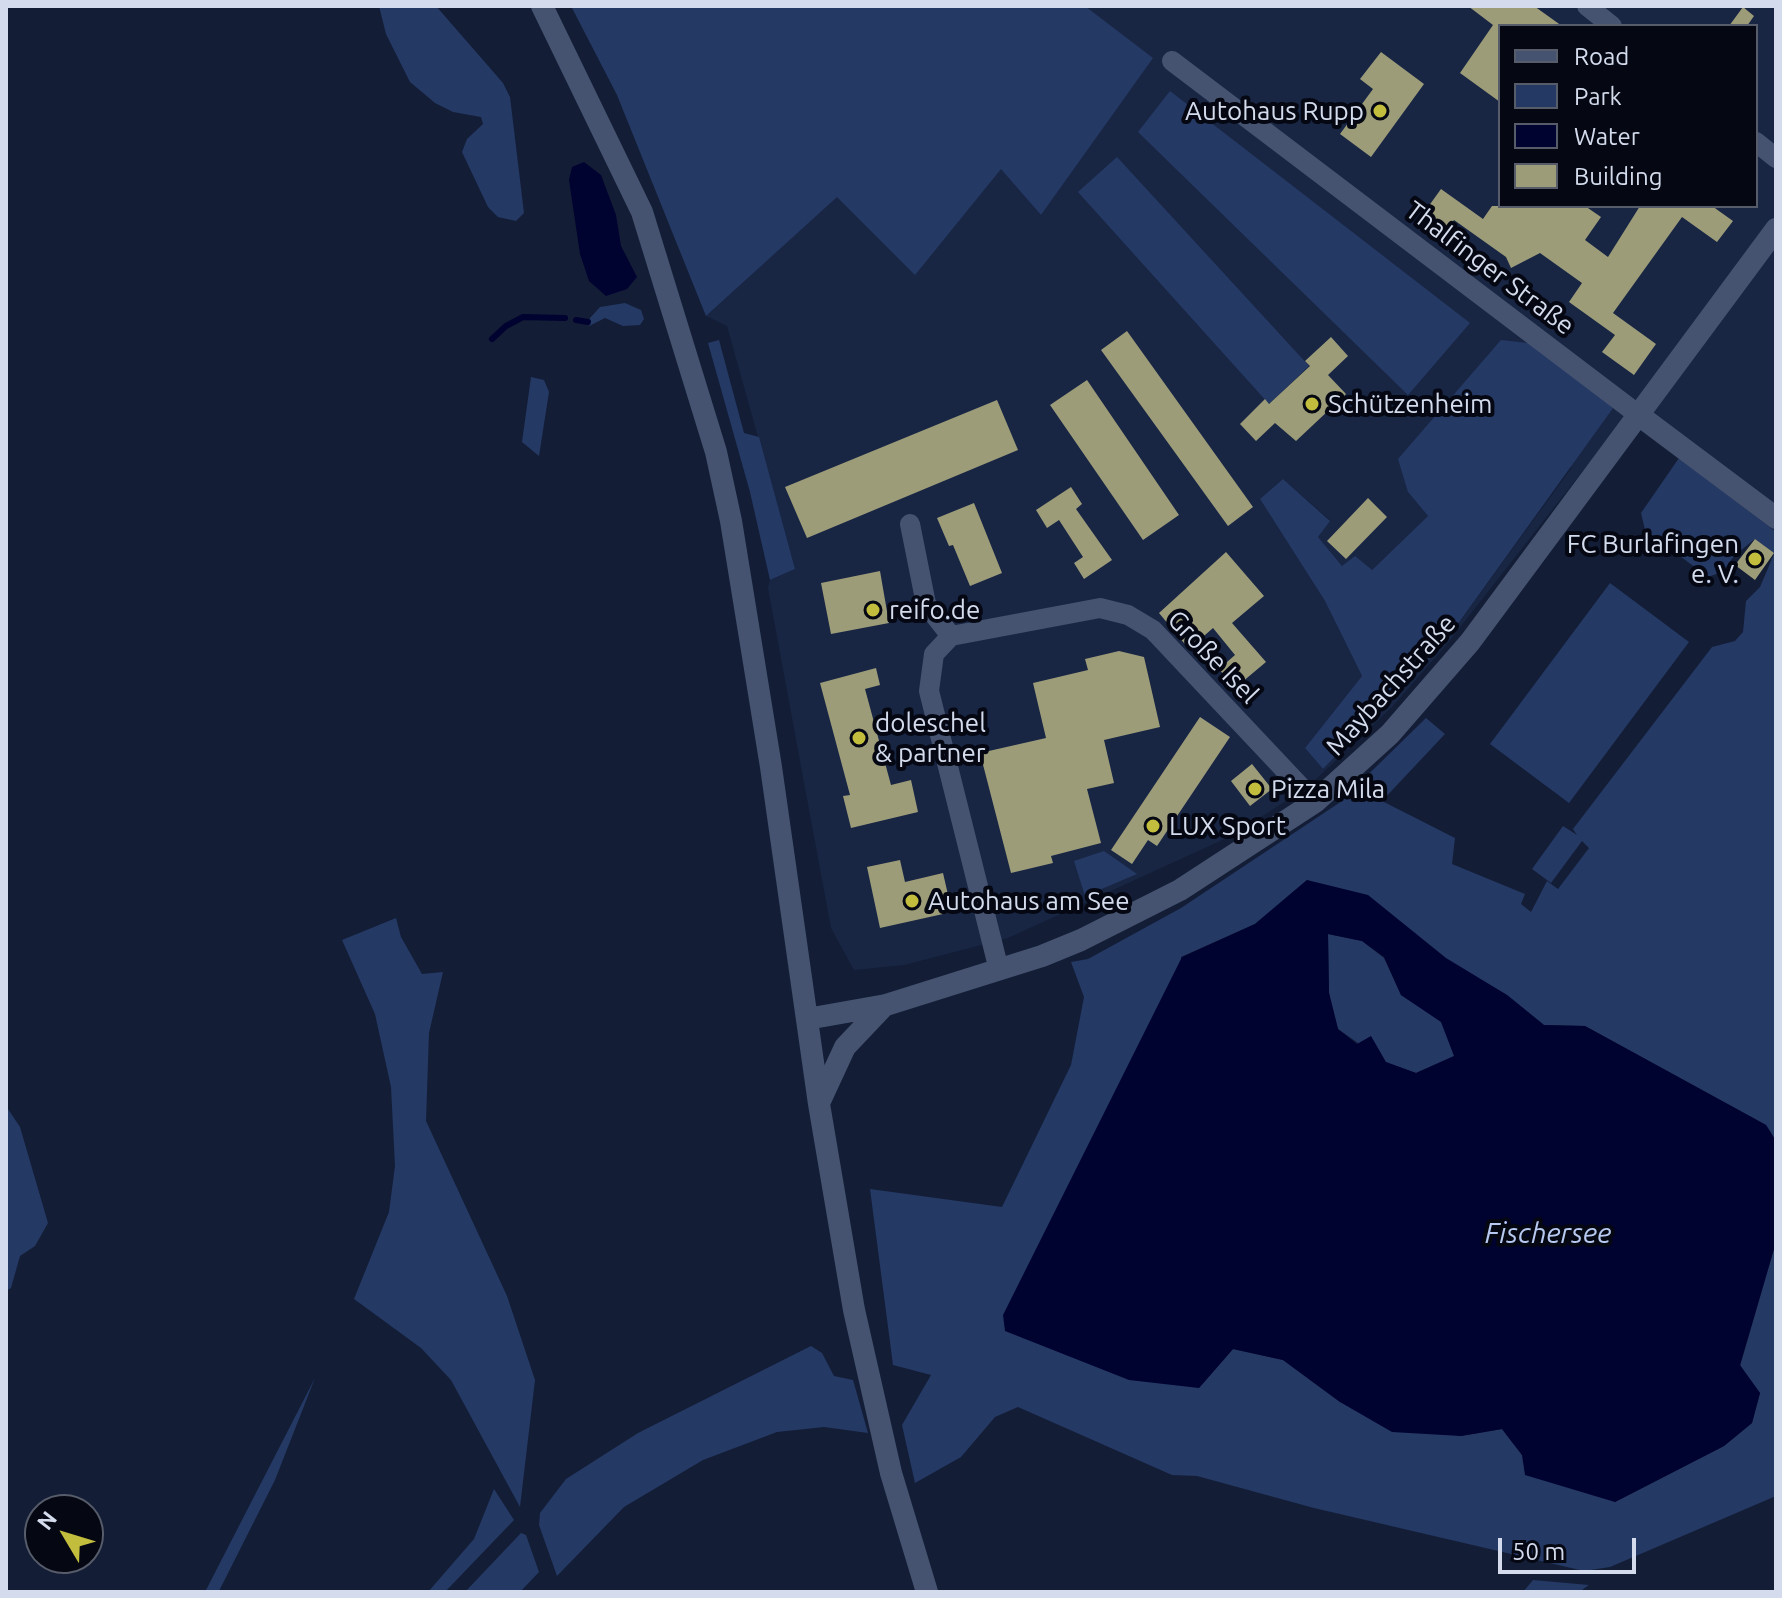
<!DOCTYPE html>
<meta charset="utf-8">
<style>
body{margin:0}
#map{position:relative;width:1782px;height:1598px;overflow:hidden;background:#131d36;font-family:Ubuntu,sans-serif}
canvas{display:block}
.frame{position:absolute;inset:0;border:8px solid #d3dbec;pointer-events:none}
.legend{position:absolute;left:1498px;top:24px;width:260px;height:184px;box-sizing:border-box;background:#050813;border:2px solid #575c6a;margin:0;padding:10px 14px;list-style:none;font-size:24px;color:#d3dbec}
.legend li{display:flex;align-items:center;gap:16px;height:40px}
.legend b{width:40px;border:2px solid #575c6a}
.north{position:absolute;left:24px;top:1494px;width:80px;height:80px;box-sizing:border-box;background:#050813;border:2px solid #575c6a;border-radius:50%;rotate:308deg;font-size:22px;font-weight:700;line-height:32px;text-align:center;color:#d3dbec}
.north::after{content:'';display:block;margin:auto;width:28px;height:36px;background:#c3bd3e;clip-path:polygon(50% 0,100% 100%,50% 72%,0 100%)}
.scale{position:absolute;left:1498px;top:1538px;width:138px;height:36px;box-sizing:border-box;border:4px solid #d3dbec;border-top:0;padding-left:10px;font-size:24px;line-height:28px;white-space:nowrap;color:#d3dbec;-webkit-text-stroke:6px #050813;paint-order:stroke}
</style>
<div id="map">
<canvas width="1782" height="1598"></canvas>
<div class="frame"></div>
<ul class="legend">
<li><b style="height:10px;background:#455370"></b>Road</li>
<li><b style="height:22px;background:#253965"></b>Park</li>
<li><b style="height:22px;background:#000230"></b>Water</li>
<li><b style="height:22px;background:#9d9c79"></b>Building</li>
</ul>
<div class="north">N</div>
<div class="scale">50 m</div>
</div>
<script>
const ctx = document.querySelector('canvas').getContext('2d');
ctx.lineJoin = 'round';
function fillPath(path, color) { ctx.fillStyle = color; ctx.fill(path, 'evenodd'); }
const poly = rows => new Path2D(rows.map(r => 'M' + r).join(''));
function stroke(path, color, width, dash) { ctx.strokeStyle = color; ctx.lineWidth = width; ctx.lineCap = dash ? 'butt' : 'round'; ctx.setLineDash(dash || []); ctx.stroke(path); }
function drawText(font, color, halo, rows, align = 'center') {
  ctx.font = font + ' Ubuntu,sans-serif'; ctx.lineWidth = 8; ctx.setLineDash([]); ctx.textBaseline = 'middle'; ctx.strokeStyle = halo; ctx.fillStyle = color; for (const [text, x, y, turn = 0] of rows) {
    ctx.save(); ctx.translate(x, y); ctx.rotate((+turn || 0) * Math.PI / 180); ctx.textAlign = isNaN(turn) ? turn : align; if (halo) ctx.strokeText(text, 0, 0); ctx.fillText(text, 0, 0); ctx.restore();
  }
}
fillPath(poly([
 [1085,6,1776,6,1776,532,1625,417,1447,644,1392,707,1308,787,1231,836,1008,938,904,965,854,970,831,928,768,588,770,580,795,569,727,326,706,316,837,196,873,230,1001,168,1041,215,1152,58],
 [1500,26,1756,26,1756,206,1500,206],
 [1572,467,1442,646,1323,769,1305,748,1362,676,1325,601,1260,499,1283,479,1330,520,1318,537,1342,566,1372,570,1428,516,1408,492]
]), '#182644');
fillPath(poly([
 [379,6,436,6,503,83,510,97,524,213,516,221,498,217,488,207,462,152,467,139,483,124,481,117,453,112,435,103,410,82,386,34],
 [571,6,1085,6,1153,58,1041,215,1001,169,915,275,837,197,706,316,617,95],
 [1170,91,1470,323,1408,395,1138,132],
 [1117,157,1309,366,1269,404,1078,192],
 [625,303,641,310,644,319,640,325,623,326,605,318,589,326,590,318,600,307],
 [719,340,744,433,759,437,795,569,770,580,750,492,708,343],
 [1501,340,1536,344,1613,408,1442,646,1323,769,1305,748,1362,676,1325,601,1260,499,1283,479,1330,521,1318,537,1342,566,1355,556,1372,570,1428,516,1408,492,1398,459],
 [531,377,544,380,549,392,539,456,522,442],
 [1679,458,1776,532,1776,1141,1766,1125,1585,1026,1544,1025,1507,995,1307,880,1255,924,1181,957,1199,1388,1233,1349,1283,1360,1340,1402,1461,1436,1502,1429,1522,1455,1615,1502,1724,1446,1752,1423,1760,1393,1740,1366,1776,1242,1776,1496,1610,1567,1584,1571,1314,1508,1197,1476,1172,1475,1018,1407,995,1417,961,1457,915,1483,902,1425,931,1375,893,1365,870,1189,1002,1207,1071,1065,1084,997,1071,962,1088,959,1181,908,1339,803,1426,718,1445,734,1382,801,1455,838,1452,864,1525,894,1521,904,1531,912,1547,881,1558,889,1589,848,1582,841,1551,883,1532,869,1563,826,1577,835,1573,829,1712,647,1735,641,1743,632,1746,601,1760,587,1774,554,1755,539,1735,555,1722,572,1708,577,1645,530,1641,513],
 [1610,583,1689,642,1569,803,1490,744],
 [1104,851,1137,874,1085,896,1074,861],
 [396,918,401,937,422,974,443,972,429,1033,426,1121,507,1296,535,1380,520,1507,451,1380,421,1348,354,1299,389,1212,395,1166,391,1087,375,1014,342,940],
 [1328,934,1362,941,1384,958,1401,995,1441,1021,1455,1056,1416,1073,1385,1062,1338,1029,1329,993],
 [6,1106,20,1127,48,1223,35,1246,20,1256,11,1288,6,1291],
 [811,1346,822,1353,834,1376,853,1380,868,1433,824,1427,777,1432,703,1460,624,1507,557,1576,539,1525,540,1513,566,1479,638,1433],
 [315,1378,275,1480,219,1591,205,1592],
 [494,1489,514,1520,445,1592,428,1592,474,1539],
 [521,1533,526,1535,539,1572,520,1592,465,1592],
 [1533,1580,1589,1585,1579,1592,1523,1592]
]), '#253965');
fillPath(poly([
 [584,162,601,175,616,215,621,246,637,277,627,289,606,296,589,281,580,254,569,180,572,167],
 [1307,880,1368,895,1446,958,1507,995,1544,1025,1585,1026,1766,1125,1776,1141,1776,1242,1740,1365,1760,1393,1752,1423,1724,1446,1615,1502,1525,1475,1522,1455,1502,1429,1461,1436,1392,1432,1340,1402,1283,1360,1233,1349,1199,1388,1129,1380,1005,1331,1003,1315,1182,957,1255,924],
 [1328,934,1362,941,1384,957,1401,995,1441,1022,1454,1056,1416,1073,1386,1062,1371,1036,1357,1044,1338,1029,1329,993]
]), '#000230');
stroke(poly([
 [576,320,588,322],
 [492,339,506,326,523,317,565,318]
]), '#000230', 6);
fillPath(poly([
 [1468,6,1534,6,1562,26,1500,26,1500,102,1460,73,1493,25],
 [1743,7,1754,16,1747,26,1729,26],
 [1381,52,1424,84,1371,157,1340,134,1373,89,1360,79],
 [1441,189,1483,219,1492,206,1585,206,1601,217,1585,240,1608,257,1640,206,1712,206,1733,221,1717,242,1682,217,1613,313,1656,344,1634,375,1602,352,1615,335,1569,302,1582,283,1540,253,1511,268,1506,257,1454,220,1446,231,1423,214],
 [1127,331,1253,507,1228,526,1101,350],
 [1331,337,1348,356,1328,375,1346,394,1296,441,1275,423,1256,441,1240,424,1265,399,1269,404,1310,366,1305,361],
 [1087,380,1179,515,1143,540,1050,405],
 [997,400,1018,450,807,538,785,487],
 [1071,487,1082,504,1076,509,1112,560,1084,579,1074,563,1083,557,1059,520,1047,528,1036,510],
 [1368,498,1387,517,1346,559,1327,541],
 [974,503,1002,573,970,586,953,545,949,546,937,518],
 [1755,539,1774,553,1755,580,1735,565],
 [1226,552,1264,596,1232,623,1266,662,1235,688,1219,669,1235,655,1213,628,1189,649,1159,613],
 [880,571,889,623,831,634,821,583],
 [1119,651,1144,657,1160,727,1104,740,1114,783,1087,789,1101,843,1051,856,1053,863,1011,873,980,753,1046,738,1033,683,1088,670,1085,659],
 [876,668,880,685,865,689,891,785,911,780,918,812,851,828,843,796,850,795,820,683],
 [1200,717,1230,737,1157,846,1148,840,1132,864,1111,850],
 [1252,764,1272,789,1250,806,1231,781],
 [900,860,905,882,943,873,952,912,880,928,867,867]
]), '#9d9c79');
stroke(poly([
 [1587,6,1612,26],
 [1172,61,1640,416],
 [1756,142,1776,158],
 [910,524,926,604,951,636],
 [999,970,929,691,934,654,951,636,1100,608,1128,615,1153,630,1315,802]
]), '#455370', 20);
stroke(poly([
 [542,6,642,212,716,452,731,521,771,767,819,1104,854,1310,891,1473,927,1592],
 [1640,416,1776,518],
 [807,1019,886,1005,1042,956,1081,940,1180,890,1315,802,1390,734,1470,642,1776,229],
 [820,1101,845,1047,882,1008]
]), '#455370', 22);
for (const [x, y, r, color] of [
 [1380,111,8,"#c3bd3e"],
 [1312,404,8,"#c3bd3e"],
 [1755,559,8,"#c3bd3e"],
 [873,610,8,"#c3bd3e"],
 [859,738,8,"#c3bd3e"],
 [1255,789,8,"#c3bd3e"],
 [1153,826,8,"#c3bd3e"],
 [912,901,8,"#c3bd3e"]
]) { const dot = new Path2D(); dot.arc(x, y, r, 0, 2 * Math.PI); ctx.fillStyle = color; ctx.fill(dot); stroke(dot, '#050813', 3); }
drawText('26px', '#d3dbec', '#050813', [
 ["Autohaus Rupp",1364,111,"right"],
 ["Schützenheim",1328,404],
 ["FC Burlafingen",1739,544,"right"],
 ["e. V.",1739,574,"right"],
 ["reifo.de",889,610],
 ["doleschel",875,723],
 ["& partner",875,753],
 ["Pizza Mila",1271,789],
 ["LUX Sport",1169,826],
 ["Autohaus am See",928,901]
], 'left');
drawText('26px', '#d3dbec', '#050813', [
 ["Thalfinger Straße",1490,268,37],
 ["Große Isel",1213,657,46],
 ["Maybachstraße",1391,685,-48]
]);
drawText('italic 28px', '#b7c9f0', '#050813', [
 ["Fischersee",1548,1234]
]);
</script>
